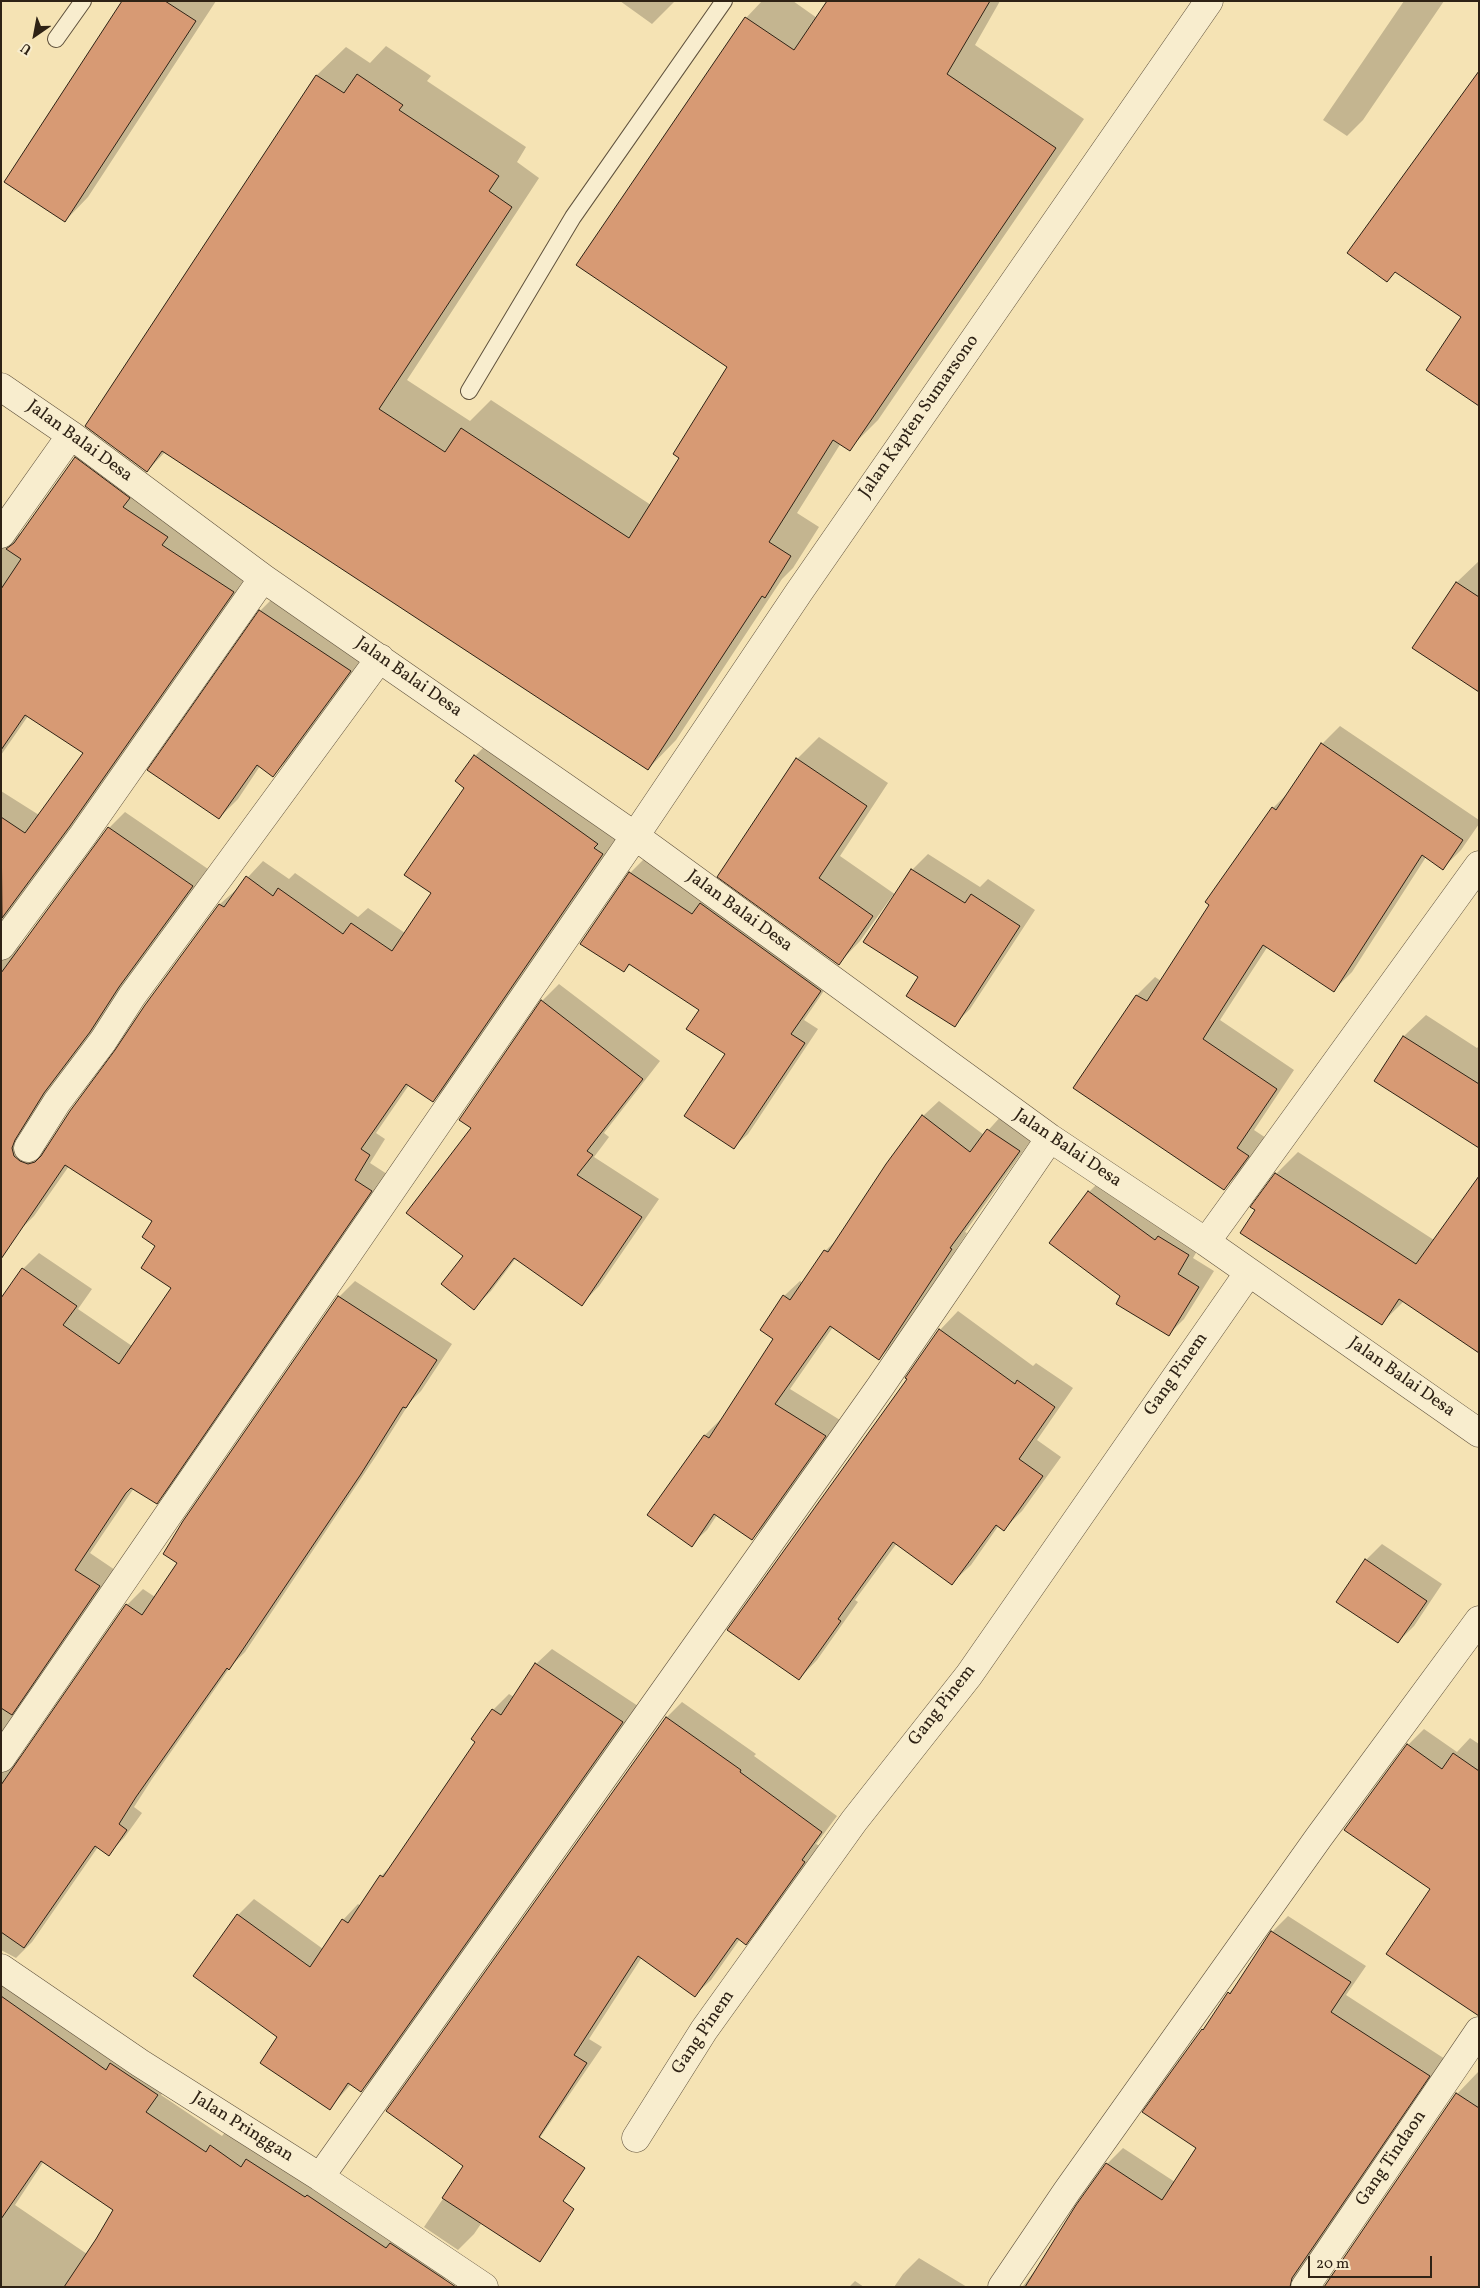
<!DOCTYPE html>
<style>
body{margin:0}
#map{position:relative;width:1480px;height:2288px;overflow:hidden;background:#f5e3b4;font-family:Vollkorn,serif}
canvas{display:block}
.frame{position:absolute;inset:0;border:2px solid #2e2215;pointer-events:none}
.north{position:absolute;left:10px;top:10px;width:50px;height:50px;-webkit-text-stroke:4px #f8edce;paint-order:stroke;rotate:213deg;font-size:14px;font-weight:700;line-height:20px;text-align:center;color:#2e2215}
.north::after{content:'';display:block;margin:auto;width:18px;height:22px;background:#2e2215;clip-path:polygon(50% 0,100% 100%,50% 72%,0 100%)}
.scale{position:absolute;left:1308px;top:2256px;width:124px;height:22px;box-sizing:border-box;border:2px solid #2e2215;border-top:0;padding-left:6px;font-size:15px;line-height:18px;white-space:nowrap;color:#2e2215;-webkit-text-stroke:4px #f8edce;paint-order:stroke}
</style>
<div id="map">
<canvas width="1480" height="2288"></canvas>
<div class="frame"></div>
<div class="north">U</div>
<div class="scale">20 m</div>
</div>
<script>
const ctx = document.querySelector('canvas').getContext('2d');
ctx.lineJoin = 'round';
function fillPath(path, color) { ctx.fillStyle = color; ctx.fill(path, 'evenodd'); }
const poly = rows => new Path2D(rows.map(r => 'M' + r).join(''));
function stroke(path, color, width, dash) { ctx.strokeStyle = color; ctx.lineWidth = width; ctx.lineCap = dash ? 'butt' : 'round'; ctx.setLineDash(dash || []); ctx.stroke(path); }
function drawText(font, color, halo, rows, align = 'center') {
  ctx.font = font + ' Vollkorn,serif'; ctx.lineWidth = 5; ctx.setLineDash([]); ctx.textBaseline = 'middle'; ctx.strokeStyle = halo; ctx.fillStyle = color; for (const [text, x, y, turn = 0] of rows) {
    ctx.save(); ctx.translate(x, y); ctx.rotate((+turn || 0) * Math.PI / 180); ctx.textAlign = isNaN(turn) ? turn : align; if (halo) ctx.strokeText(text, 0, 0); ctx.fillText(text, 0, 0); ctx.restore();
  }
}
fillPath(poly([
 [123,1,216,1,88,197,65,221],
 [620,1,675,1,652,24],
 [762,1,793,1,817,18,829,1,1000,1,975,45,1084,119,878,420,849,449,841,443,797,513,819,527,793,568,782,579,676,740,648,769,165,452,147,471,87,426,317,75,346,47,370,63,386,46,431,76,427,81,526,147,517,162,539,178,407,380,470,421,491,400,651,505,680,458,729,367,746,18],
 [1404,1,1444,1,1363,120,1347,136,1323,120],
 [91,442,249,575,1,926,1,791,39,815,84,752,28,716,1,755,1,549,17,534,22,533,75,458],
 [1479,561,1479,691,1414,648,1457,582],
 [279,592,369,652,292,756,273,775,260,766,238,799,219,818,260,611],
 [1340,726,1479,820,1479,824,1461,850,1443,868,1426,857,1352,972,1334,990,1268,946,1220,1020,1294,1070,1254,1130,1266,1138,1242,1170,1224,1188,1075,1088,1137,995,1155,977,1161,981,1273,808,1290,791,1322,744],
 [819,737,888,783,840,856,896,895,912,870,928,854,980,887,988,879,1035,910,970,1009,954,1025,919,977,893,895,860,941,839,963,719,876,797,759],
 [491,740,619,838,449,1085,433,1101,409,1085,376,1133,385,1139,370,1163,387,1174,173,1486,157,1502,134,1488,90,1553,115,1570,1,1739,1,1300,23,1269,39,1253,92,1289,78,1309,132,1346,172,1287,157,1245,154,1221,69,1166,34,1216,18,1232,1,1220,1,928,15,946,23,945,109,828,125,812,208,869,35,1145,45,1148,48,1147,116,1051,146,1006,220,904,237,889,263,861,289,879,295,873,358,917,368,908,405,933,433,893,475,756],
 [644,859,834,976,804,1020,818,1029,748,1134,734,1147,727,1054,701,1009,631,964,624,971,582,943,630,873],
 [559,984,660,1061,604,1133,609,1137,594,1157,659,1199,599,1286,582,1304,516,1258,491,1291,474,1308,464,1256,473,1128,542,1001],
 [1426,1015,1477,1048,1479,1046,1479,1146,1376,1081,1404,1036],
 [939,1101,984,1135,1003,1114,1034,1136,965,1232,967,1233,894,1343,879,1359,833,1327,790,1389,840,1420,768,1523,752,1538,717,1515,707,1530,691,1545,705,1435,720,1420,722,1421,774,1338,784,1296,800,1281,803,1283,825,1251,840,1237,923,1116],
 [1298,1152,1434,1240,1404,1301,1382,1323,1252,1207,1276,1174],
 [1105,1176,1204,1239,1193,1258,1214,1271,1184,1319,1168,1335,1122,1296,1089,1192],
 [355,1281,452,1344,421,1391,410,1402,376,1456,245,1652,231,1666,152,1779,134,1807,142,1813,124,1838,108,1854,98,1847,32,1942,16,1958,1,1950,1,1740,17,1758,22,1757,127,1605,143,1589,155,1597,179,1563,339,1297],
 [958,1311,1033,1366,1036,1363,1073,1388,1037,1440,1061,1457,1022,1511,1004,1529,999,1525,971,1565,952,1583,897,1543,855,1600,858,1602,817,1660,799,1679,908,1379,940,1330],
 [1382,1544,1442,1584,1414,1626,1398,1642,1338,1602,1366,1560],
 [552,1649,638,1706,376,2075,361,2091,351,2084,330,2108,279,2036,195,1976,238,1915,254,1899,323,1949,343,1920,358,1904,361,1906,381,1876,396,1861,477,1742,473,1739,493,1710,509,1694,514,1697,536,1664],
 [682,1702,756,1754,754,1756,837,1816,816,1844,820,1846,761,1928,746,1943,740,1939,711,1980,695,1995,642,1957,589,2039,602,2047,474,2234,458,2250,424,2227,465,2166,388,2110,667,1717],
 [1424,1729,1457,1752,1470,1738,1479,1744,1479,2015,1431,1889,1408,1745],
 [1288,1916,1366,1966,1346,1995,1445,2059,1321,2287,1014,2287,1023,2286,1047,2255,1107,2164,1123,2148,1175,2182,1197,2147,1144,2112,1229,1993,1238,1983,1272,1932],
 [1,1950,3,1959,173,2078,161,2095,222,2136,227,2130,456,2261,439,2287,1,2287],
 [44,2161,115,2209,87,2254,15,2205],
 [1479,2071,1479,2287,1322,2287,1326,2286,1457,2094],
 [919,2258,967,2287,894,2287,903,2274],
 [855,2281,864,2287,849,2287]
]), '#0003');
const building = poly([
 [122,1,165,1,196,21,65,222,4,182,122,1],
 [827,1,990,1,947,74,1056,148,850,451,833,440,769,542,791,556,765,598,762,596,648,770,162,451,147,472,85,426,316,75,344,93,357,74,403,105,399,110,499,176,489,191,512,207,379,409,445,452,461,428,629,538,679,458,673,454,727,367,576,265,745,17,794,50,827,1],
 [1479,71,1479,406,1426,370,1461,317,1395,272,1387,282,1347,253,1479,71],
 [75,457,130,498,123,507,168,537,162,545,234,592,70,826,2,918,1,817,25,833,83,753,25,715,1,750,1,589,21,559,6,549,14,543,75,457],
 [1456,582,1479,597,1479,692,1412,648,1456,582],
 [259,610,351,671,273,777,257,765,219,819,147,770,259,610],
 [1321,743,1463,840,1443,870,1422,855,1334,992,1263,945,1203,1039,1277,1089,1237,1148,1249,1156,1224,1190,1073,1088,1136,995,1147,1001,1209,905,1205,902,1272,807,1276,810,1321,743],
 [474,755,598,844,594,848,603,854,433,1102,406,1084,361,1149,370,1155,355,1180,372,1191,157,1504,131,1488,126,1493,75,1570,100,1586,12,1715,1,1708,1,1298,22,1268,77,1306,63,1325,119,1364,171,1288,141,1268,155,1246,142,1237,152,1221,65,1165,1,1259,1,973,108,827,193,886,119,987,90,1032,44,1093,15,1140,12,1148,14,1156,20,1161,28,1164,35,1162,41,1156,70,1111,115,1050,145,1005,219,904,224,907,246,876,273,896,278,888,343,934,351,923,392,951,431,893,404,875,464,788,455,781,474,755],
 [796,758,867,806,819,878,873,916,839,965,717,877,796,758],
 [911,869,965,903,971,894,1020,926,955,1027,906,996,918,977,863,942,911,869],
 [629,872,692,914,700,903,821,991,791,1034,805,1043,734,1149,684,1116,725,1054,686,1029,699,1010,629,964,624,972,580,944,629,872],
 [541,1000,643,1079,587,1151,593,1155,577,1175,642,1217,582,1306,514,1258,474,1310,441,1284,463,1256,406,1213,471,1128,459,1120,541,1000],
 [1403,1036,1479,1084,1479,1148,1374,1081,1403,1036],
 [922,1115,970,1152,987,1129,1020,1151,950,1248,952,1249,879,1360,830,1326,775,1404,826,1436,752,1540,714,1514,692,1547,647,1515,704,1435,709,1438,773,1339,760,1330,783,1295,790,1300,824,1250,828,1252,886,1164,922,1115],
 [1275,1173,1416,1264,1479,1176,1479,1353,1399,1299,1382,1325,1240,1233,1255,1210,1250,1207,1275,1173],
 [1088,1191,1155,1240,1158,1236,1189,1255,1178,1274,1199,1287,1169,1336,1116,1304,1120,1296,1049,1243,1088,1191],
 [338,1296,437,1360,406,1408,403,1407,361,1474,229,1670,227,1668,136,1797,119,1824,127,1830,109,1856,95,1846,24,1948,1,1932,1,1785,126,1604,142,1615,177,1563,163,1554,183,1521,338,1296],
 [939,1329,1015,1384,1017,1380,1055,1407,1019,1459,1043,1476,1004,1531,996,1525,952,1585,893,1542,838,1619,841,1621,799,1680,727,1630,907,1379,905,1378,939,1329],
 [1365,1559,1427,1601,1398,1643,1336,1602,1365,1559],
 [535,1663,623,1722,361,2092,348,2083,330,2110,260,2063,277,2037,193,1976,237,1914,310,1967,342,1919,348,1923,380,1875,383,1877,475,1742,471,1739,492,1709,501,1715,535,1663],
 [666,1717,741,1770,740,1772,822,1832,802,1860,805,1862,746,1945,737,1938,695,1997,638,1956,574,2055,587,2063,539,2137,585,2168,563,2201,574,2209,540,2262,442,2198,463,2166,386,2111,666,1717],
 [1407,1744,1442,1769,1453,1753,1479,1771,1479,2016,1386,1954,1430,1889,1344,1830,1407,1744],
 [1271,1931,1351,1982,1331,2012,1430,2076,1292,2278,1290,2287,1025,2287,1076,2205,1106,2163,1162,2200,1196,2148,1142,2112,1202,2029,1203,2030,1228,1992,1230,1994,1271,1931],
 [1,1996,106,2070,110,2063,158,2095,146,2112,206,2152,210,2145,241,2167,246,2159,305,2197,307,2195,386,2248,390,2243,456,2287,64,2287,96,2239,113,2210,41,2161,1,2219,1,1996],
 [1456,2093,1479,2108,1479,2287,1324,2287,1456,2093]
]);
fillPath(building, '#d79a74');
stroke(building, '#2e2215', 1);
const lane = poly([
 [56,39,83,1],
 [469,391,573,217,724,1]
]);
const street = poly([
 [1,387,71,435,263,578,635,836,1050,1138,1206,1242,1479,1433],
 [1,534,71,435],
 [1,946,83,835,263,578],
 [28,1148,57,1102,103,1041,132,996,380,658],
 [1206,1242,1479,865],
 [1,1758,635,836,799,592,1209,1],
 [1,1968,140,2063,320,2177,484,2287],
 [636,2138,704,2030,854,1821,969,1675,1249,1272],
 [320,2177,880,1387,1050,1138],
 [1002,2287,1067,2191,1319,1837,1479,1620],
 [1305,2287,1479,2031]
]);
stroke(lane, '#60523d', 18);
stroke(street, '#60523d', 29);
stroke(lane, '#f8edce', 16);
stroke(street, '#f8edce', 28);
drawText('18px', '#2e2215', '#f8edce', [
 ["Jalan Kapten Sumarsono",920,417,-55],
 ["Jalan Balai Desa",79,442,36],
 ["Jalan Balai Desa",408,678,35],
 ["Jalan Balai Desa",739,912,36],
 ["Jalan Balai Desa",1067,1149,34],
 ["Gang Pinem",1177,1375,-55],
 ["Jalan Balai Desa",1401,1378,35],
 ["Gang Pinem",943,1706,-52],
 ["Gang Pinem",704,2033,-56],
 ["Jalan Pringgan",242,2128,32],
 ["Gang Tindaon",1392,2159,-56]
]);
</script>
